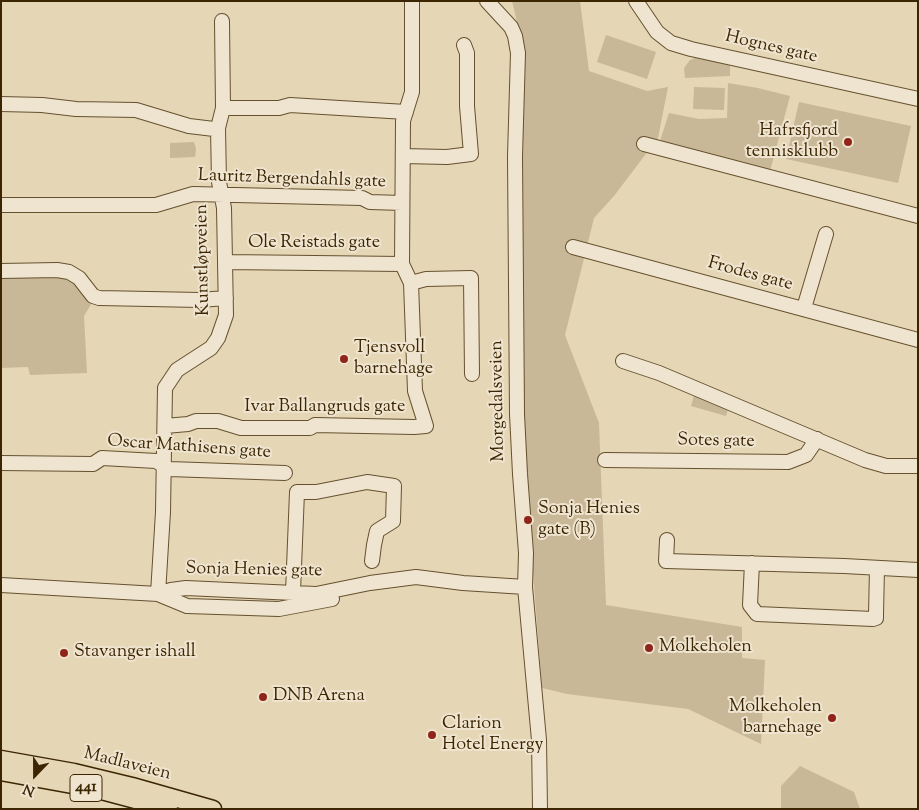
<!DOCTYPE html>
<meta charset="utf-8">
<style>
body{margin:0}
#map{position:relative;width:919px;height:810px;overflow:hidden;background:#e5d6b6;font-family:"Sorts Mill Goudy",serif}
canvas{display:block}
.frame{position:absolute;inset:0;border:2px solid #3c2501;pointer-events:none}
.north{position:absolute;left:10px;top:750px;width:50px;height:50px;-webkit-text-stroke:4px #eee4d0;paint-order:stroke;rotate:202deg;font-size:14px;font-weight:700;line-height:20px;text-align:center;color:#3c2501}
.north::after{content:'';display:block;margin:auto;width:18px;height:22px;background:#3c2501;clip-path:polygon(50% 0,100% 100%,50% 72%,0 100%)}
</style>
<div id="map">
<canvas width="919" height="810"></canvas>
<div class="frame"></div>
<div class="north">N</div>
</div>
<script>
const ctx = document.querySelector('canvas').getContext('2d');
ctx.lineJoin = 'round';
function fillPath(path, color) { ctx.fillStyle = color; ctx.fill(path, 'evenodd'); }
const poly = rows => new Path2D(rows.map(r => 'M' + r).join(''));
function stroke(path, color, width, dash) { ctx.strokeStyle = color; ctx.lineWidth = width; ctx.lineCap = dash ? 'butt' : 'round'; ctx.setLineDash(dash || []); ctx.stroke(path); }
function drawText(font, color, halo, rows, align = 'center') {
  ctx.font = font + ' "Sorts Mill Goudy",serif'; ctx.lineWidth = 4; ctx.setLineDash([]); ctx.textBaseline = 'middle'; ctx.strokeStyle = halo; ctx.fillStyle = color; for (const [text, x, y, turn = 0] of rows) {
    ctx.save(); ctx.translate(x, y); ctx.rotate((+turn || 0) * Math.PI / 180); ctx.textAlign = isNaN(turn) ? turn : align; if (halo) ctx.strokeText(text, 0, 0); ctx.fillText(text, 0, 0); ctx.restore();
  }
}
fillPath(poly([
 [512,1,580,1,589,71,647,91,668,87,658,138,614,196,594,218,565,335,599,423,606,605,742,627,742,658,765,660,761,744,688,709,567,694,542,688,523,445,521,38],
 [606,35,656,52,647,79,597,62],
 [700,56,730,64,730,76,685,78,684,68,690,60],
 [728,83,758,88,790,96,770,171,660,141,669,113,699,119,727,118],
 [694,87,725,88,724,110,693,109],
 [799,102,911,126,898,183,786,159],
 [194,142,196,149,195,157,170,158,170,143],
 [1,274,67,276,93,301,84,316,87,373,30,375,28,367,1,368],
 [695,392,729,406,726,416,691,406],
 [800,766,854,792,860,809,781,809,781,786]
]), '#c8b897');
const minor = poly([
 [487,1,511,27,515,36,518,53,515,156,517,414,520,474,526,553,525,587,539,740,540,809],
 [636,1,657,32,671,43,691,49,918,99],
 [1,104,42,105,76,109,136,110,189,126,214,129,218,128],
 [223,108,279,108,290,105,406,112],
 [644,144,918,216],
 [403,156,447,157,471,154,467,106,467,53,464,45],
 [1,205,156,205,193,194,362,198,370,202,402,203],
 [573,247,918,340],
 [226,262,402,264],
 [1,271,57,270,69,272,79,278,93,296,99,298,200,300,226,298],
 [411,283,426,279,471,278,472,374],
 [804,308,826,234],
 [623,361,659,373,865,460,886,466,918,466],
 [165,426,188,424,196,421,218,421,241,428,310,428,315,425,414,427,426,426,415,391,411,283,402,264,403,121,412,92,412,1],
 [605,460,788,462,806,455,817,439],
 [1,463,93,464,102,458,156,461,169,469,285,473],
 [667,540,666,561,844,566,918,570],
 [752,563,750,605,757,614,873,619,876,618,876,615,877,568],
 [1,585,158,594,171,590,186,588,316,594,370,583,416,577,463,583,525,587],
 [293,592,297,492,316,492,367,482,394,486,393,521,377,531,374,545,372,561],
 [158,594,163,512,165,388,177,370,211,348,218,338,226,315,224,208,219,182,218,128,223,108,222,21],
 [158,594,187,606,279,609,332,599]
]);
const major = poly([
 [1,759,74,772,132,786,213,809],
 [1,772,94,789,169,809]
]);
stroke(minor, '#66512e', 16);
stroke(major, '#3c2501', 19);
stroke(minor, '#eee4d0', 14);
stroke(major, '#e5d6b6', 16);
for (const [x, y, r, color] of [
 [848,142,5,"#8f2418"],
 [344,359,5,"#8f2418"],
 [528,520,5,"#8f2418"],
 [649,648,5,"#8f2418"],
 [64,653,5,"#8f2418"],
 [263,697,5,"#8f2418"],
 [832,718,5,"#8f2418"],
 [432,735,5,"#8f2418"]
]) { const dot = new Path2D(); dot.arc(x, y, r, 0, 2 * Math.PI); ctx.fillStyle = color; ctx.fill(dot); stroke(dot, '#eee4d0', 2); }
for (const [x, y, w] of [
 [86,788,32]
]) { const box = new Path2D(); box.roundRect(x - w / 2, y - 13.5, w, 27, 4); ctx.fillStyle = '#eee4d0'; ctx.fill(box); stroke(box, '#3c2501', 1); }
drawText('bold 16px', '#3c2501', null, [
 ["441",86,788]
]);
drawText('18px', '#3c2501', '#eee4d0', [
 ["Hognes gate",771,48,13],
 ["Lauritz Bergendahls gate",292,180,2],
 ["Ole Reistads gate",314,244],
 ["Kunstløpveien",204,260,-91],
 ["Frodes gate",750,275,15],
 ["Morgedalsveien",499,401,-91],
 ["Ivar Ballangruds gate",325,408],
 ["Sotes gate",716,442,1],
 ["Oscar Mathisens gate",189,448,4],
 ["Sonja Henies gate",254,571,1],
 ["Madlaveien",127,765,14]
]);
drawText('18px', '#3c2501', '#eee4d0', [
 ["Hafrsfjord",838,132,"right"],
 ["tennisklubb",838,153,"right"],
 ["Tjensvoll",354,349],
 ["barnehage",354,370],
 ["Sonja Henies",538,510],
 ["gate (B)",538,531],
 ["Molkeholen",659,648],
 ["Stavanger ishall",74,653],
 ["DNB Arena",273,697],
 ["Molkeholen",822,708,"right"],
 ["barnehage",822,729,"right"],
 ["Clarion",442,725],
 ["Hotel Energy",442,746]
], 'left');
</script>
